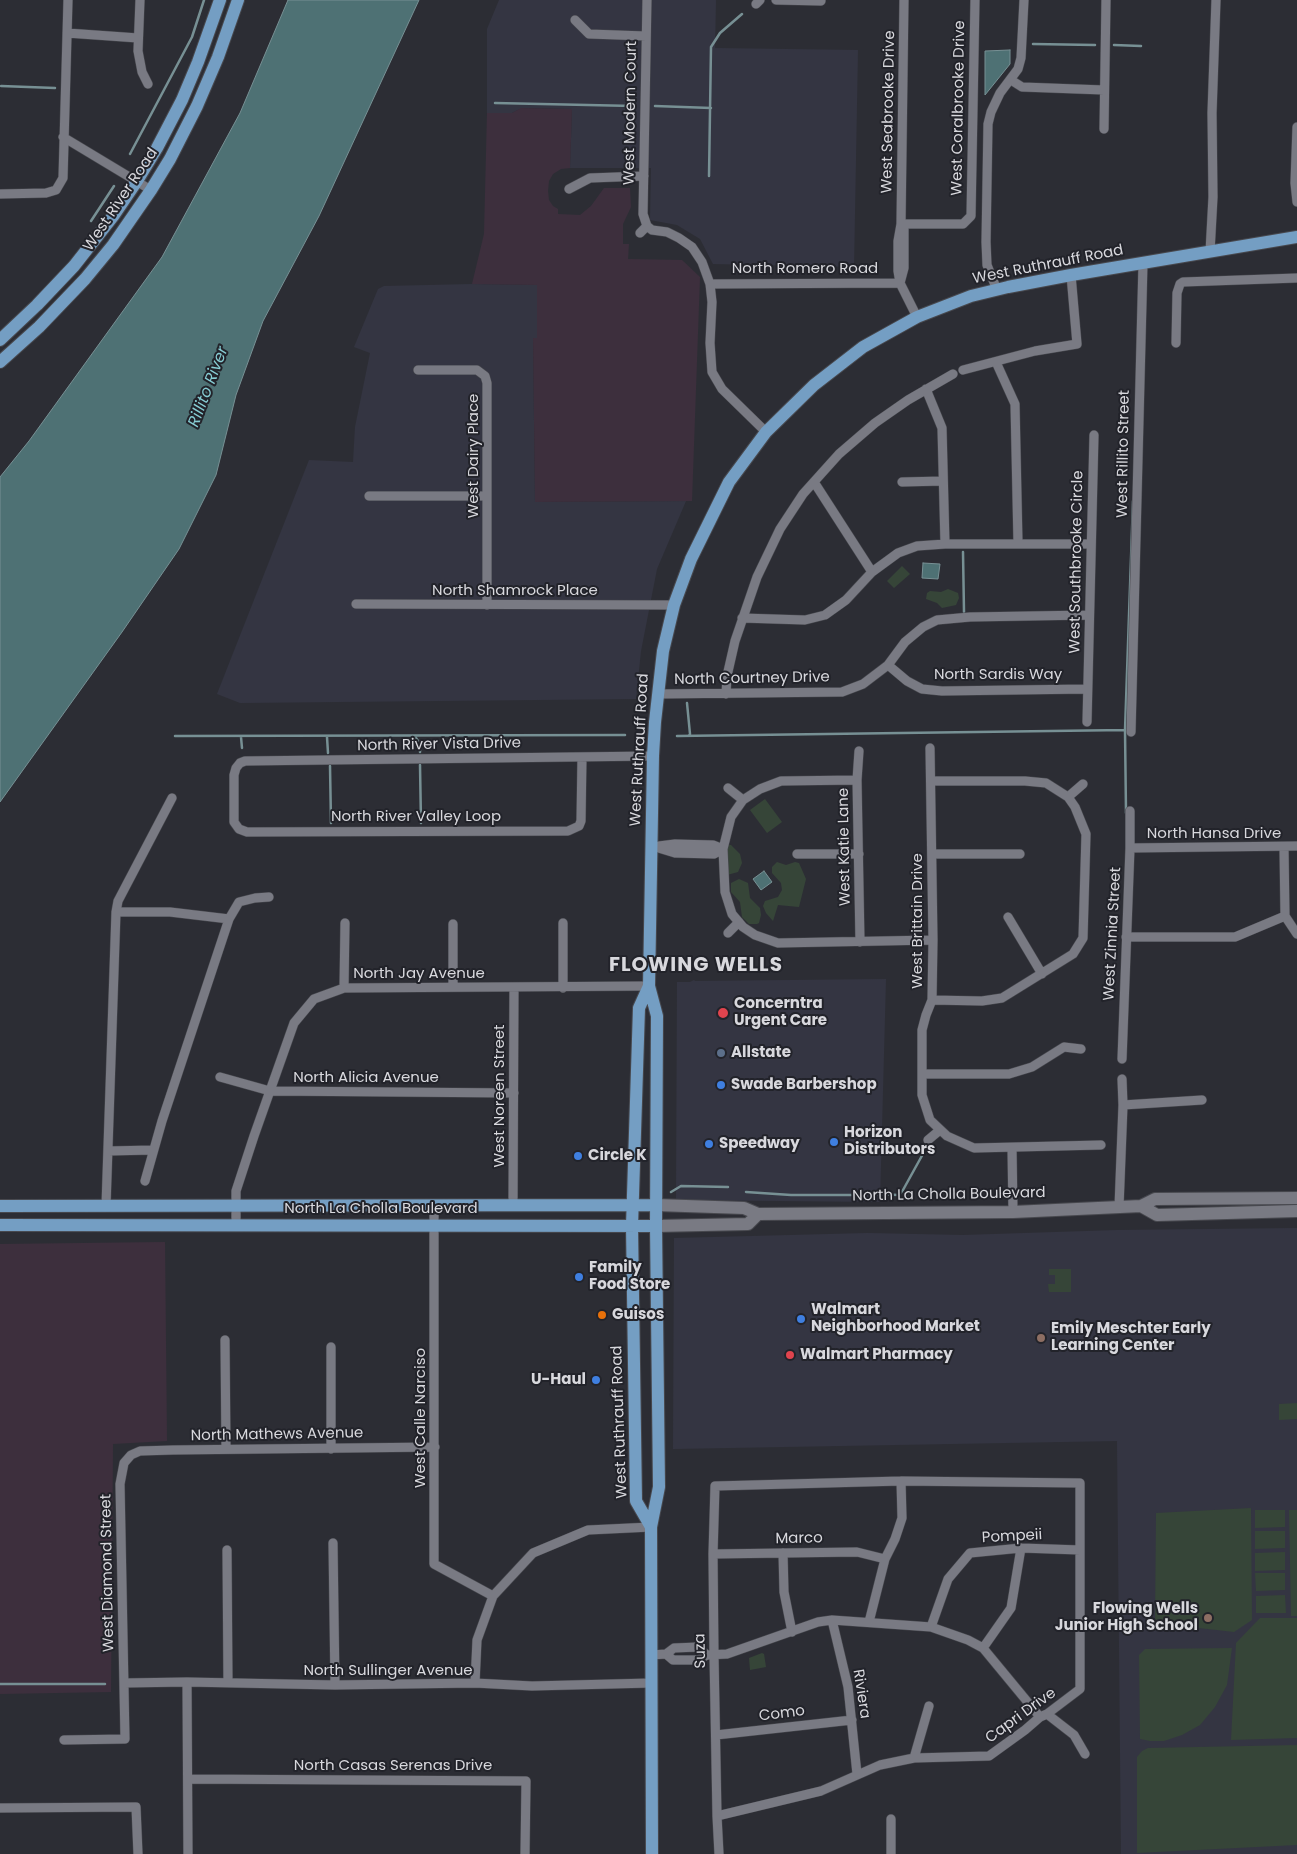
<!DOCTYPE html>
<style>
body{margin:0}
canvas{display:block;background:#2c2d34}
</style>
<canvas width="1297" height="1854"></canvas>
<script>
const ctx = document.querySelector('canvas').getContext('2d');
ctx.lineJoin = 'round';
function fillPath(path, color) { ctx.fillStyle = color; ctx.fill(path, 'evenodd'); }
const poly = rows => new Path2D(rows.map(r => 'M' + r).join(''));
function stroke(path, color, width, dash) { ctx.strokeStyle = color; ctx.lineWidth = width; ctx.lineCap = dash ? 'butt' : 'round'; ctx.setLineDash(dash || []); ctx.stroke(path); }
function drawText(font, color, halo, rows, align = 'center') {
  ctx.font = font + ' Poppins,sans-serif'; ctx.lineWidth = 4; ctx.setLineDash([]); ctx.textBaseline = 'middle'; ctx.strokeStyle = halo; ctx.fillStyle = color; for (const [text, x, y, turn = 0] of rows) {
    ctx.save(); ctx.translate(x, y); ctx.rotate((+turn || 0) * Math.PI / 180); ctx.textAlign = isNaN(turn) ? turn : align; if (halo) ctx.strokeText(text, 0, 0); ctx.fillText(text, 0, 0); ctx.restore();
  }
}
fillPath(poly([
 [499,0,716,0,715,48,858,50,854,267,713,264,700,239,677,225,650,220,651,168,570,168,572,109,522,108,512,113,487,113,487,29],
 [472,284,537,285,537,338,533,338,535,502,686,501,657,569,641,651,636,699,240,703,217,694,309,460,353,462,355,427,370,353,354,347,378,289,384,286],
 [886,979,880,1202,676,1200,677,982,690,982,694,980,695,981],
 [1297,1228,1297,1854,1121,1854,1117,1441,673,1449,674,1238,868,1233,963,1235,1117,1230]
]), '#343542');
fillPath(poly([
 [521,108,572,109,570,168,561,169,553,174,549,181,548,191,549,200,553,206,558,209,558,214,580,215,591,206,604,188,630,188,631,207,623,224,623,244,629,244,628,259,682,260,700,277,692,501,535,502,533,338,537,338,537,285,472,284,484,234,487,113,512,113],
 [165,1242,167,1441,113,1444,111,1692,0,1694,0,1244]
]), '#3d2f3d');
fillPath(poly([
 [902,566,910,574,894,588,887,581],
 [948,589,958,593,959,598,956,605,942,608,937,603,926,599,927,593,930,591,941,592],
 [765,799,782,822,767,833,750,810],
 [728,845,731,845,740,854,742,863,738,872,727,875],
 [777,862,786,865,795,862,799,863,806,879,799,907,778,905,773,921,766,913,763,906,765,901,778,897,782,890,781,883,772,873,772,867],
 [739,879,748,883,750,898,760,908,761,915,759,923,757,924,749,924,742,917,740,902,731,892,731,883],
 [1049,1269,1071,1269,1071,1292,1049,1292,1048,1284,1055,1284,1055,1275,1049,1275],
 [1297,1403,1297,1419,1279,1420,1279,1404],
 [1251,1508,1252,1620,1234,1632,1155,1623,1156,1513],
 [1255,1510,1285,1510,1285,1527,1255,1528],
 [1289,1510,1297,1510,1297,1616,1291,1616],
 [1255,1531,1285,1531,1285,1548,1255,1549],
 [1285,1552,1285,1570,1255,1571,1255,1553],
 [1255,1573,1285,1573,1285,1590,1256,1591],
 [1285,1595,1286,1613,1256,1613,1256,1596],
 [1260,1618,1297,1618,1297,1738,1231,1740,1236,1643],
 [1232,1648,1227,1685,1215,1707,1200,1725,1182,1735,1164,1741,1150,1741,1140,1739,1139,1655,1145,1649],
 [762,1653,764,1654,766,1667,750,1670,749,1658],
 [1297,1745,1297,1845,1137,1853,1137,1757,1142,1751,1148,1748]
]), '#364538');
const water = poly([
 [288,0,419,0,319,216,263,321,236,395,216,475,179,549,122,632,0,802,0,477,29,441,162,257,240,113,288,0],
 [1010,50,1010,64,985,95,985,51,1010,50],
 [923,563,940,564,938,579,922,578,923,563],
 [764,871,772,882,761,890,753,879,764,871]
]);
fillPath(water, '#4e7174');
stroke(water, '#779094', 1);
stroke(poly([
 [1033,44,1095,45],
 [1114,45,1141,46],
 [1,86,55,88],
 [495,103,634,106],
 [655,106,711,108],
 [130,154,192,37,204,0],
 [709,176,711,47,720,33,742,14],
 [91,221,114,186],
 [963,552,964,612],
 [687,703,690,734,689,736],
 [175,736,625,735],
 [677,736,1125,730],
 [241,737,242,748],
 [327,737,328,753],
 [416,738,420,744,420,752],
 [420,765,421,823],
 [330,766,331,823],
 [1126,813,1125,730,1133,501],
 [671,1192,681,1186,728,1187],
 [746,1192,791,1195,858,1195],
 [870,1194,899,1195,903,1190,924,1152],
 [0,1684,105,1684]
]), '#779094', 2.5);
const street = poly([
 [140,0,138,51,142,72,148,84],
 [647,0,643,214,647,226],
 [776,0,821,1],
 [904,0,901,224,963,224,971,216,975,0],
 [756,4,760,0],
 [575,20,589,34,646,36],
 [67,33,138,38],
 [1011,80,1022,87,1104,90],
 [1297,127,1295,183,1297,202],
 [1104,129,1106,0],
 [63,137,151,190],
 [569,189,590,178,644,176],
 [56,190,63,178,68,0],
 [0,194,46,193,56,190],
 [901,224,904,229,904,268,900,283,898,271,898,241,901,224],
 [647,226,652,230,667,232,679,238,692,247,702,262,710,284,712,302,710,343,712,372,722,389,766,432],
 [640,233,647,226],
 [1210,252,1213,197,1212,113,1216,0],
 [710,284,900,283,917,317],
 [997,290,987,265,986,242,988,124,991,112,1000,93,1018,69,1021,58,1024,0],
 [1176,343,1177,293,1180,284,1183,282,1297,278],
 [996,362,1015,404,1018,543],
 [418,370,477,370,485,376,487,383,487,605],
 [963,370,1035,351,1077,344,1071,275],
 [926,389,942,428,945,544],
 [814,482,872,572],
 [902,482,943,481],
 [369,496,487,496],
 [356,604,674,605],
 [742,618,805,620,825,615,846,600,872,572,898,553,917,546,945,544,1091,544],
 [888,665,907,681,922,689,942,691,1087,689],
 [658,694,842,692,863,684,888,665,905,642,923,627,937,620,970,617,1089,615],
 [726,694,727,676,735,641,757,577,780,529,803,494,839,454,875,423,908,400,953,374],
 [1087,722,1094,435],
 [1131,732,1143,263],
 [930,748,933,940,932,1000,926,1015,922,1030,922,1095,930,1120,947,1136,974,1148,1101,1145],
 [859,751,857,780,860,942],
 [582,757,581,821,579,826,568,831,247,832,239,829,234,822,234,775,236,768,240,763,245,761,653,756],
 [857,780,781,781,760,789,743,800,731,817,723,849,725,892,732,914,743,927,755,935,778,943,933,940],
 [931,781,1025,781,1046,783,1068,797,1075,807,1086,834,1083,938,1073,954,1002,998,982,1001,932,1000],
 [728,788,743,800],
 [1068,797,1083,784],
 [652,846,675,853,714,854,723,849],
 [659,846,675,844,713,845,723,849],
 [1284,847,1285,916],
 [1130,848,1297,846],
 [797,854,859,854],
 [932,854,1020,854],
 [116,912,170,912,229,919],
 [1008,917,1042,974],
 [563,923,563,988],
 [453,924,453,987],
 [728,933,739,922],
 [1126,937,1235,937,1285,916,1297,934],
 [344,988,345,923],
 [1122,1059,1130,848,1130,811],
 [922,1074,1009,1074,1032,1067,1064,1047,1081,1049],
 [220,1077,270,1091,514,1093],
 [1123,1105,1202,1100],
 [928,1140,940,1130],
 [1012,1148,1013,1212],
 [108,1151,153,1150],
 [145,1181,162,1121,229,919,239,902,255,898,269,897],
 [434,1205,434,1564,493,1596],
 [513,1205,514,988],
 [106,1206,116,912,118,901,172,798],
 [1119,1207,1123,1105,1122,1079],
 [236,1225,236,1191,254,1136,294,1023,314,999,344,988,649,986],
 [225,1340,226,1449],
 [331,1347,331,1449],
 [333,1543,335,1685],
 [227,1550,228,1683],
 [783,1553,784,1592,792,1632],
 [713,1554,857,1552,885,1559],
 [832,1620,848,1687,857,1774],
 [869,1622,885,1559,895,1539,902,1518,901,1481],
 [931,1627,948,1579,970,1553,1021,1548,1080,1550],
 [983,1648,1011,1608,1021,1548],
 [666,1654,673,1660,698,1660,707,1655,727,1654,818,1622,832,1620,931,1627,968,1640,983,1648,1040,1717],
 [651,1655,666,1654,674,1648,698,1647,707,1655],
 [187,1682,188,1854],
 [124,1683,187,1682,335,1685,475,1683,532,1686,651,1683],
 [475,1683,477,1640,493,1596,533,1553,588,1530,651,1527],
 [1047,1714,1074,1735,1085,1754],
 [716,1735,852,1720],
 [64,1740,125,1739,120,1484,124,1463,131,1455,140,1451,173,1450,435,1447],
 [914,1758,929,1706],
 [188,1779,526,1781,525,1854],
 [0,1808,136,1807,138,1854],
 [717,1816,821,1791,880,1765,914,1758,989,1756,1025,1730,1040,1717,1047,1714,1080,1689,1080,1483,901,1481,715,1486,713,1554,714,1655,717,1816,719,1854],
 [891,1819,891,1854]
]);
const secondary = poly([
 [656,1205,744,1208,758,1214,1013,1212,1141,1206,1155,1199,1297,1198],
 [1141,1206,1157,1215,1297,1211],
 [656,1226,748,1224,758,1214]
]);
const primary = poly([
 [0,340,37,305,74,266,114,215,137,181,157,148,182,100,198,62,220,0],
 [0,362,39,327,85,279,113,245,151,190,170,159,197,106,218,57,238,0],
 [649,986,639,1008,632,1226,636,1501,651,1527],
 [0,1206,656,1205],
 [0,1225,656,1226],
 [652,1854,651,1527,659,1487,656,1226,657,1016,649,986,653,756,655,722,663,651,674,605,691,559,729,482,766,432,814,385,863,347,917,317,971,296,1008,287,1071,275,1297,237]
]);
stroke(street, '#47484e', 10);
stroke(secondary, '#47484e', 14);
stroke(primary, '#47484e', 14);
stroke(street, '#797a83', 9);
stroke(secondary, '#797a83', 12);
stroke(primary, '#749ec3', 12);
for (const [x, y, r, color] of [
 [723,1013,6,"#e0444e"],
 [721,1053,5,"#5c6f8a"],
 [721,1085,5,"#3f7fe0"],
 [834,1142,5,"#3f7fe0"],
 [709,1144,5,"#3f7fe0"],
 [578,1156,5,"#3f7fe0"],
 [579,1277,5,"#3f7fe0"],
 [602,1315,5,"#e8710a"],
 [801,1319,5,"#3f7fe0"],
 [1041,1338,5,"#8d6e63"],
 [790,1355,5,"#e0444e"],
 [596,1380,5,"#3f7fe0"],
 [1208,1618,5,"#8d6e63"]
]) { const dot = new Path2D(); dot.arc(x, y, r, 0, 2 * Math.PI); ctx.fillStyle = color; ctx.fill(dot); stroke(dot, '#22232a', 2); }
drawText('15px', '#d8d8dd', '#22232a', [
 ["West Coralbrooke Drive",959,108,-89],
 ["West Seabrooke Drive",889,112,-89],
 ["West Modern Court",631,113,-89],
 ["West River Road",121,200,-56],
 ["West Ruthrauff Road",1048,265,-11],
 ["North Romero Road",805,269],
 ["West Rillito Street",1124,454,-89],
 ["West Dairy Place",474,456,-90],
 ["West Southbrooke Circle",1077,562,-89],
 ["North Shamrock Place",515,591],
 ["North Sardis Way",998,675],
 ["North Courtney Drive",752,679,-1],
 ["North River Vista Drive",439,745,-1],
 ["West Ruthrauff Road",640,750,-87],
 ["North River Valley Loop",416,817],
 ["North Hansa Drive",1214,834],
 ["West Katie Lane",845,847,-91],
 ["West Brittain Drive",918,921,-90],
 ["West Zinnia Street",1113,934,-87],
 ["North Jay Avenue",419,974],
 ["North Alicia Avenue",366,1078],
 ["West Noreen Street",500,1096,-90],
 ["North La Cholla Boulevard",949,1195,-1],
 ["North La Cholla Boulevard",381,1209],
 ["West Calle Narciso",421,1418,-90],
 ["West Ruthrauff Road",620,1422,-92],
 ["North Mathews Avenue",277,1435,-1],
 ["Pompeii",1012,1537,-3],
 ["Marco",799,1539,-1],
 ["West Diamond Street",108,1573,-91],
 ["Suza",701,1651,-91],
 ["North Sullinger Avenue",388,1671],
 ["Riviera",861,1694,81],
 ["Como",782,1714,-7],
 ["Capri Drive",1021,1716,-36],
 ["North Casas Serenas Drive",393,1766]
]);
drawText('bold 15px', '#d8d8dd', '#22232a', [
 ["Concerntra",734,1004],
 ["Urgent Care",734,1021],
 ["Allstate",731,1053],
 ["Swade Barbershop",731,1085],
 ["Horizon",844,1133],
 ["Distributors",844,1150],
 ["Speedway",719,1144],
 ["Circle K",588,1156],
 ["Family",589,1268],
 ["Food Store",589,1285],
 ["Walmart",811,1310],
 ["Neighborhood Market",811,1327],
 ["Guisos",612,1315],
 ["Emily Meschter Early",1051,1329],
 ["Learning Center",1051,1346],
 ["Walmart Pharmacy",800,1355],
 ["U-Haul",586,1380,"right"],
 ["Flowing Wells",1198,1609,"right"],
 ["Junior High School",1198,1626,"right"]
], 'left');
drawText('italic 16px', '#87cdd4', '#22232a', [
 ["Rillito River",209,387,-69]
]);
ctx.letterSpacing = '1px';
drawText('bold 20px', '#d8d8dd', '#22232a', [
 ["FLOWING WELLS",696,966]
]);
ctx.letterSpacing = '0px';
</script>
